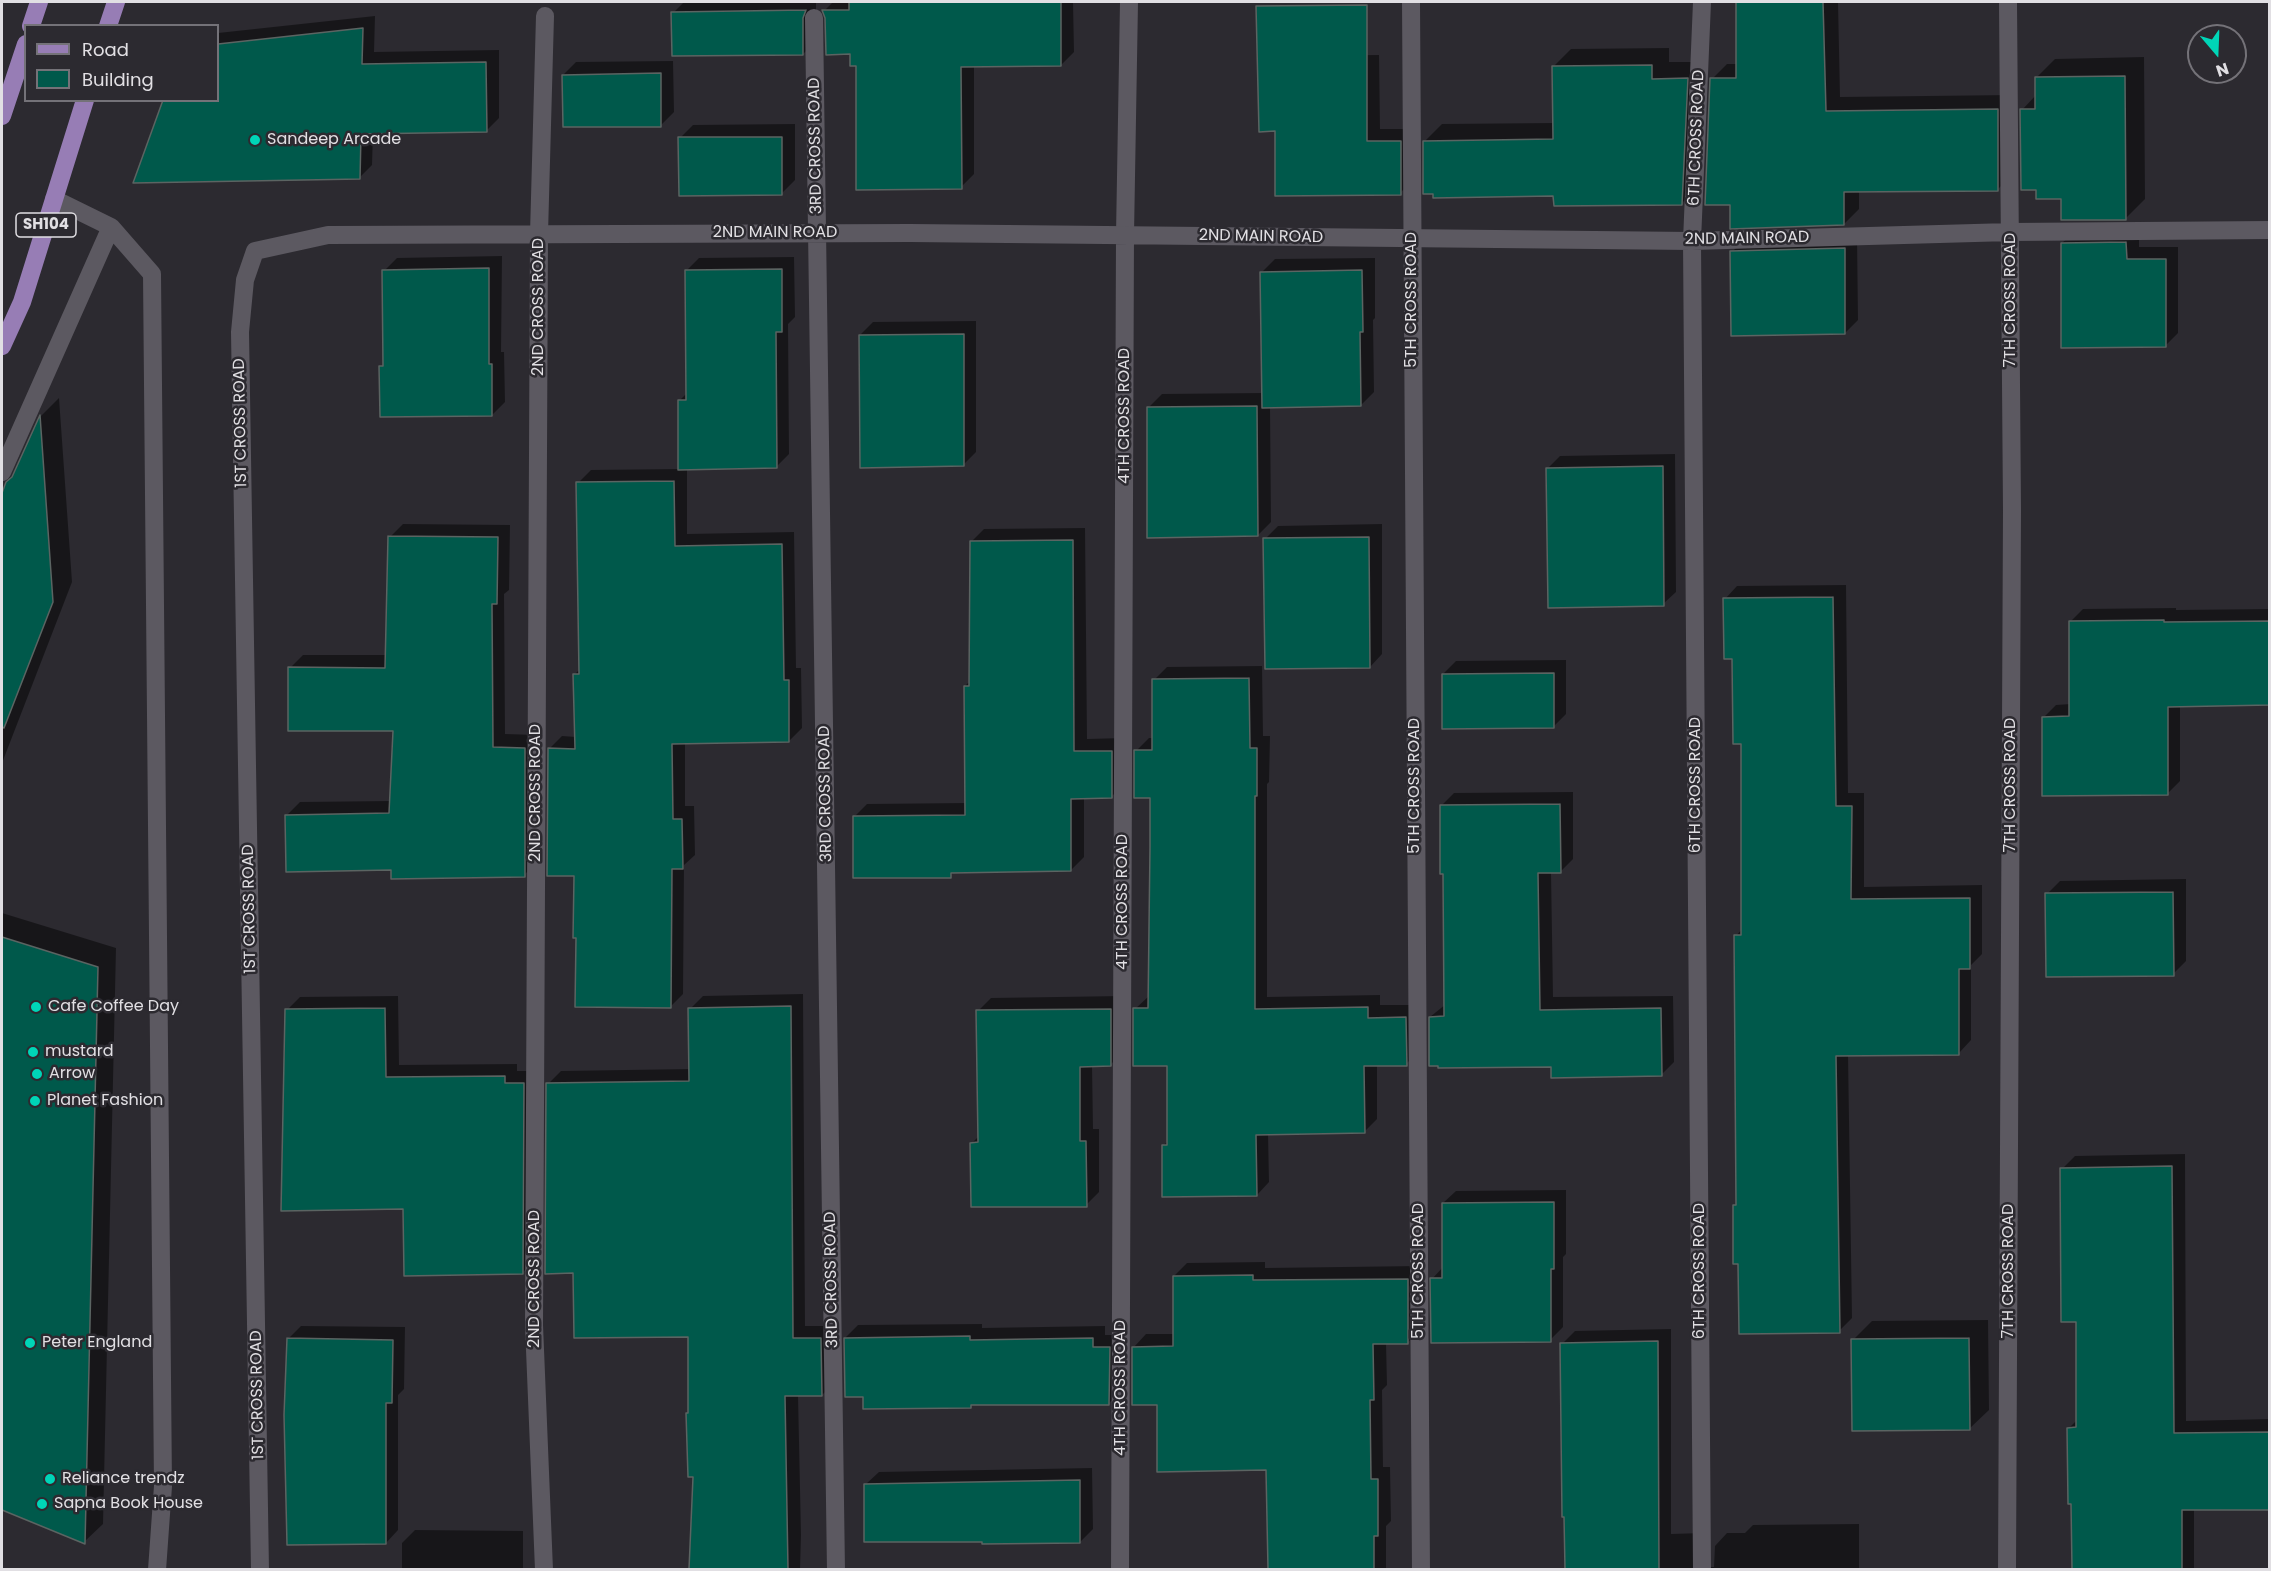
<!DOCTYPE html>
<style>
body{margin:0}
#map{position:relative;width:2271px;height:1571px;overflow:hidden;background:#2c2a30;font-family:Poppins,sans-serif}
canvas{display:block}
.frame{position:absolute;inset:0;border:3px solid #e1dfe3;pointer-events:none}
.legend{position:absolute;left:24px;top:24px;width:195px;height:78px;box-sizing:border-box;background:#2c2a30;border:2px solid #747278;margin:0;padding:8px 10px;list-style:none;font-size:18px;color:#e1dfe3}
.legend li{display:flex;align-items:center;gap:12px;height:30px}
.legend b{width:30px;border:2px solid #747278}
.north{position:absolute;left:2187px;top:24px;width:60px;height:60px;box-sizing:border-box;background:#2c2a30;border:2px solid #747278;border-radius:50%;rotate:161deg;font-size:16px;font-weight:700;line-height:24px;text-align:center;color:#e1dfe3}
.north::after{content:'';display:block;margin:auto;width:21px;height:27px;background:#00d5b7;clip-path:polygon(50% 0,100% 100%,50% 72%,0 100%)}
</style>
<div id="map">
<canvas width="2271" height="1571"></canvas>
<div class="frame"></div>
<ul class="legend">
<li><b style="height:8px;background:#977db5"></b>Road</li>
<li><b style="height:16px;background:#00594b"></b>Building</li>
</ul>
<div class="north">N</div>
</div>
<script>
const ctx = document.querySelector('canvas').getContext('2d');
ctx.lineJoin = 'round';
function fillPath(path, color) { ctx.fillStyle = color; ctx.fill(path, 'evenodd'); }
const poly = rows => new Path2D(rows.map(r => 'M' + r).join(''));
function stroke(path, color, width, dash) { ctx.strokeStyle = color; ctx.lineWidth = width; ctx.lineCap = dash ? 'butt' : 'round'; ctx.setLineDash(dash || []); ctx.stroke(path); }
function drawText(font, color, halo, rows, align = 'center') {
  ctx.font = font + ' Poppins,sans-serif'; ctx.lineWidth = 5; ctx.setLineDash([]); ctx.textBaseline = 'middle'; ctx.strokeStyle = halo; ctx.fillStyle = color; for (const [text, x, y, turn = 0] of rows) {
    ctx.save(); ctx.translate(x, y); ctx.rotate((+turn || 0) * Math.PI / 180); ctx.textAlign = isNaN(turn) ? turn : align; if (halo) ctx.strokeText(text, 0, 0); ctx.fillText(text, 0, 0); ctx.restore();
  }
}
fillPath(poly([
 [684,2,816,2,816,41,803,54,673,13],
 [833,2,1073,2,1074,52,1061,65,974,66,974,174,961,187,857,65,824,11],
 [1737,2,1838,2,1840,97,2012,95,2013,174,1998,189,1859,191,1859,209,1844,224,1731,203,1712,79,1727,64,1738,64],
 [375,16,374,52,499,50,499,118,486,131,373,132,372,165,359,178,218,100,218,33],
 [1669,48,1669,62,1704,62,1699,186,1682,203,1555,195,1425,141,1442,124,1554,123,1554,66,1571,49],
 [1379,55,1380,129,1413,129,1413,180,1400,193,1276,130,1273,56],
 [2144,57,2145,199,2126,218,2037,189,2022,110,2036,95,2036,78,2055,59],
 [673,61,674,112,661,125,563,75,576,62],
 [795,124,795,180,782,193,680,138,693,125],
 [2139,230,2139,247,2178,247,2178,333,2165,346,2062,243,2075,231],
 [1857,236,1858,320,1845,333,1732,252,1745,239],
 [502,256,501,352,504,352,505,402,492,415,381,367,385,363,384,271,397,258],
 [794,257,795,317,788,324,789,454,776,467,687,468,687,534,794,532,796,668,801,668,802,728,789,741,685,742,685,806,694,806,695,855,684,865,683,994,670,1007,578,937,576,874,549,749,562,736,576,737,575,674,580,669,578,483,591,470,679,469,679,401,688,392,686,271,699,258],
 [1375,258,1375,318,1373,320,1374,392,1361,405,1270,407,1271,522,1258,535,1149,407,1162,394,1263,393,1262,272,1275,259],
 [976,321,976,452,963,465,860,335,873,322],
 [59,398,72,582,2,763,2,497,7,483,14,476,41,416],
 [1675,454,1676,592,1663,604,1547,469,1560,456],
 [403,524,510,525,509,590,504,594,505,734,538,735,537,862,524,875,392,868,287,815,300,802,391,801,395,730,290,668,303,655,387,655,390,537],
 [1382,524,1382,654,1370,667,1265,539,1278,526],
 [1085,528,1087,739,1124,738,1124,784,1111,797,1084,797,1084,857,1071,870,955,871,950,876,854,817,867,804,967,803,965,686,970,681,971,542,984,529],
 [1846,585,1848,793,1864,793,1864,887,1982,885,1982,954,1971,965,1971,1040,1959,1053,1848,1054,1852,1318,1839,1331,1740,1263,1735,1206,1738,1203,1736,936,1742,929,1743,743,1734,658,1725,599,1737,586],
 [2176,608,2176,610,2270,609,2270,704,2180,705,2180,781,2167,794,2043,718,2056,705,2071,704,2070,622,2083,609],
 [1566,660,1566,714,1553,727,1443,674,1456,661],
 [1262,666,1263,736,1270,736,1269,782,1267,784,1267,997,1380,995,1380,1005,1419,1005,1419,1051,1406,1064,1377,1065,1377,1119,1364,1132,1268,1133,1269,1182,1257,1195,1163,1146,1168,1141,1168,1065,1135,1009,1149,996,1151,796,1136,751,1149,738,1154,738,1154,680,1167,667],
 [1573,792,1573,859,1560,872,1551,872,1553,997,1673,996,1674,1062,1661,1075,1553,1065,1430,1017,1446,1004,1445,873,1441,806,1454,793],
 [2186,879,2186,961,2173,974,2047,894,2060,881],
 [2,913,116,948,103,1524,84,1542,2,1508],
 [803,994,805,1326,834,1326,835,1382,822,1395,798,1395,801,1535,800,1570,691,1570,695,1475,689,1412,690,1335,575,1272,548,1084,561,1071,691,1069,690,1009,703,996],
 [398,996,399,1065,517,1064,517,1071,536,1071,535,1260,522,1273,405,1208,287,1010,300,997],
 [1123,996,1123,1052,1110,1065,1092,1065,1093,1129,1099,1129,1099,1192,1086,1205,972,1143,979,1136,978,1011,991,998],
 [2185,1154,2186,1421,2270,1419,2270,1508,2194,1509,2194,1570,2073,1570,2069,1428,2078,1419,2078,1320,2062,1169,2075,1156],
 [1566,1190,1566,1254,1563,1257,1563,1327,1550,1340,1432,1279,1443,1267,1443,1203,1456,1191],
 [1265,1262,1265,1268,1420,1266,1421,1329,1408,1342,1386,1343,1387,1385,1382,1390,1383,1467,1390,1467,1391,1521,1386,1526,1386,1570,1269,1570,1268,1469,1158,1404,1134,1347,1146,1334,1174,1334,1174,1276,1187,1263],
 [1988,1320,1989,1410,1969,1429,1853,1340,1872,1321],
 [982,1324,982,1328,1105,1326,1105,1335,1122,1335,1122,1391,1109,1403,972,1404,970,1406,864,1395,845,1338,858,1325],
 [301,1326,405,1327,404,1389,398,1395,398,1530,386,1543,288,1339],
 [1671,1329,1671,1534,1703,1533,1709,1567,1714,1567,1715,1546,1727,1533,1745,1533,1753,1525,1859,1524,1859,1570,1565,1570,1562,1344,1575,1331],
 [1092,1468,1093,1529,1080,1542,983,1540,866,1484,879,1472],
 [415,1530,523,1531,523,1570,402,1570,402,1543]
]), '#0007');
const building = poly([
 [849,2,1061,2,1061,66,961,67,962,189,856,190,856,66,850,66,850,54,826,55,825,18,822,10,849,10,849,2],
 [1736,2,1823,2,1826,111,1998,109,1998,191,1844,192,1844,225,1730,229,1730,205,1705,205,1710,78,1736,78,1736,2],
 [1367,5,1367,141,1401,141,1401,195,1275,196,1275,131,1259,132,1256,6,1367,5],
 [806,10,803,18,803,55,672,56,671,12,806,10],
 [363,28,362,64,486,62,487,132,361,134,360,179,133,183,163,100,218,100,218,44,363,28],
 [1652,65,1652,79,1688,78,1682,205,1554,206,1553,196,1433,198,1433,194,1423,194,1423,141,1553,139,1552,66,1652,65],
 [661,73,661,127,563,127,562,75,661,73],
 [2125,76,2126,220,2061,220,2061,199,2036,199,2036,190,2021,190,2020,109,2035,109,2035,77,2125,76],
 [678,137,782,137,782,195,679,196,678,137],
 [2126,242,2127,259,2166,259,2166,347,2061,348,2061,243,2126,242],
 [1845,248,1845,334,1731,336,1730,251,1845,248],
 [489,268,489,364,492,364,492,416,380,417,379,366,383,366,382,270,489,268],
 [782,269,782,332,776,332,777,468,678,470,678,400,686,400,685,270,782,269],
 [1362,270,1363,332,1360,332,1361,406,1262,408,1260,272,1362,270],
 [964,334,964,466,860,468,859,335,964,334],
 [1257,406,1258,536,1147,538,1147,407,1257,406],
 [40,415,53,602,4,728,2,727,2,493,6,482,12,477,40,415],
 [1663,466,1664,606,1548,608,1546,468,1663,466],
 [674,481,675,546,782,544,784,680,789,680,789,742,672,744,673,819,682,819,683,869,672,869,671,1008,575,1007,576,938,573,938,574,876,547,876,548,748,575,749,573,674,579,674,576,482,674,481],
 [388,536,498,537,497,604,492,604,493,747,525,748,525,877,391,879,391,870,286,872,285,815,389,813,393,731,288,731,288,667,385,668,388,536],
 [1369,537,1370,668,1265,669,1263,538,1369,537],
 [1073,540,1074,751,1112,751,1112,798,1071,799,1071,871,951,873,951,878,853,878,853,816,965,815,964,686,969,686,970,541,1073,540],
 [1833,597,1836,806,1852,806,1851,899,1970,898,1970,969,1959,969,1959,1055,1836,1056,1840,1333,1739,1334,1738,1264,1733,1264,1733,1205,1736,1205,1734,935,1741,935,1741,744,1733,744,1732,659,1724,659,1723,598,1833,597],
 [2164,620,2164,622,2270,621,2270,705,2168,707,2168,795,2042,796,2042,717,2069,716,2069,621,2164,620],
 [1554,673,1554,728,1442,729,1442,674,1554,673],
 [1249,678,1250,748,1257,748,1257,796,1255,796,1255,1009,1368,1007,1368,1018,1406,1017,1407,1066,1364,1066,1365,1133,1256,1135,1257,1196,1162,1197,1162,1145,1167,1145,1167,1066,1133,1066,1133,1008,1148,1008,1150,847,1150,798,1134,798,1134,750,1152,750,1152,679,1249,678],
 [1560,804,1561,873,1538,873,1540,1010,1661,1008,1662,1076,1551,1078,1551,1067,1438,1068,1438,1066,1429,1066,1429,1017,1444,1016,1443,874,1440,874,1440,805,1560,804],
 [2173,892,2174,976,2046,977,2045,893,2173,892],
 [2,937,98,967,85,1544,2,1510,2,937],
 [791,1006,793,1338,821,1338,822,1396,785,1396,788,1569,689,1569,693,1477,688,1477,686,1413,688,1413,688,1337,574,1338,573,1273,545,1274,546,1083,689,1081,688,1008,791,1006],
 [385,1008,386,1077,505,1076,505,1083,524,1083,523,1274,404,1276,403,1209,281,1211,285,1009,385,1008],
 [1111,1009,1111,1066,1080,1067,1080,1141,1086,1141,1087,1207,971,1207,970,1143,978,1142,976,1010,1111,1009],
 [2172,1166,2174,1433,2270,1432,2270,1510,2182,1510,2182,1569,2072,1569,2071,1504,2068,1504,2067,1428,2076,1427,2076,1322,2061,1322,2060,1168,2172,1166],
 [1554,1202,1554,1269,1551,1269,1551,1342,1431,1343,1430,1278,1442,1278,1442,1203,1554,1202],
 [1253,1275,1253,1280,1408,1279,1408,1344,1373,1344,1374,1400,1370,1400,1371,1479,1378,1479,1378,1536,1374,1536,1374,1569,1268,1569,1266,1470,1157,1472,1157,1405,1132,1405,1132,1347,1173,1346,1173,1276,1253,1275],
 [970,1336,970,1340,1093,1338,1093,1347,1110,1347,1109,1405,971,1405,971,1408,863,1409,863,1397,845,1397,844,1338,970,1336],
 [287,1338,393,1340,392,1403,386,1403,386,1544,287,1545,284,1415,287,1338],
 [1969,1338,1970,1430,1852,1431,1851,1339,1969,1338],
 [1658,1341,1659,1569,1565,1569,1564,1517,1562,1517,1560,1343,1658,1341],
 [1080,1480,1080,1543,982,1544,982,1542,864,1542,864,1484,1080,1480]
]);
fillPath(building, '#00594b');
stroke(building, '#5b6462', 1.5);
stroke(poly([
 [111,227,152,274,163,1486,157,1570],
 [1125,235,1129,2],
 [2,472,111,227,54,199]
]), '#5c5961', 18);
stroke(poly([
 [1411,2,1421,1570],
 [814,18,836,1570],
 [260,1570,240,332,245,280,255,251,328,235,910,233,1692,241,2010,232,2270,230],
 [544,1570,534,1325,539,234,545,16],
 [1120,1570,1125,235],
 [1702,1570,1692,241,1702,2],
 [2007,1570,2012,511,2008,2]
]), '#5c5961', 18);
stroke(poly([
 [31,26,39,2],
 [108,26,116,2],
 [2,116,26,44],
 [2,346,22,302,85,100]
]), '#977db5', 18);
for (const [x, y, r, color] of [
 [255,140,6,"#00d5b7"],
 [36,1007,6,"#00d5b7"],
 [33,1052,6,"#00d5b7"],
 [37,1074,6,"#00d5b7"],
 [35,1101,6,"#00d5b7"],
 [30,1343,6,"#00d5b7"],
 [50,1479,6,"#00d5b7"],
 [42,1504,6,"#00d5b7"]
]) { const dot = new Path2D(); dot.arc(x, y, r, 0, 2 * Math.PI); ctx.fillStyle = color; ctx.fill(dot); stroke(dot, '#2c2a30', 2); }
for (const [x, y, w] of [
 [46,225,60]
]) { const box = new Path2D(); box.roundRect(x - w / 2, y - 12, w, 24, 4.5); ctx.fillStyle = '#2c2a30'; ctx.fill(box); stroke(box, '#e1dfe3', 1.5); }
drawText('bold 15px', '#e1dfe3', null, [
 ["SH104",46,225]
]);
drawText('16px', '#e1dfe3', '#2c2a30', [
 ["6TH CROSS ROAD",1697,138,-88],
 ["3RD CROSS ROAD",816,146,-91],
 ["2ND MAIN ROAD",775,233],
 ["2ND MAIN ROAD",1261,237,1],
 ["2ND MAIN ROAD",1747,239,-1],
 ["5TH CROSS ROAD",1412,300,-90],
 ["7TH CROSS ROAD",2011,300,-90],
 ["2ND CROSS ROAD",539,307,-90],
 ["4TH CROSS ROAD",1125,416,-90],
 ["1ST CROSS ROAD",241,423,-91],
 ["6TH CROSS ROAD",1696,785,-90],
 ["7TH CROSS ROAD",2011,785,-90],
 ["5TH CROSS ROAD",1415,786,-90],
 ["2ND CROSS ROAD",536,793,-90],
 ["3RD CROSS ROAD",826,794,-91],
 ["4TH CROSS ROAD",1123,902,-90],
 ["1ST CROSS ROAD",250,909,-91],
 ["5TH CROSS ROAD",1419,1271,-90],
 ["6TH CROSS ROAD",1700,1271,-90],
 ["7TH CROSS ROAD",2009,1271,-90],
 ["2ND CROSS ROAD",535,1279,-90],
 ["3RD CROSS ROAD",832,1280,-91],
 ["4TH CROSS ROAD",1121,1388,-90],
 ["1ST CROSS ROAD",258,1395,-91]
]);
drawText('16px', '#e1dfe3', '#2c2a30', [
 ["Sandeep Arcade",267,140],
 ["Cafe Coffee Day",48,1007],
 ["mustard",45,1052],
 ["Arrow",49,1074],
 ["Planet Fashion",47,1101],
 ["Peter England",42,1343],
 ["Reliance trendz",62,1479],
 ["Sapna Book House",54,1504]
], 'left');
</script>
